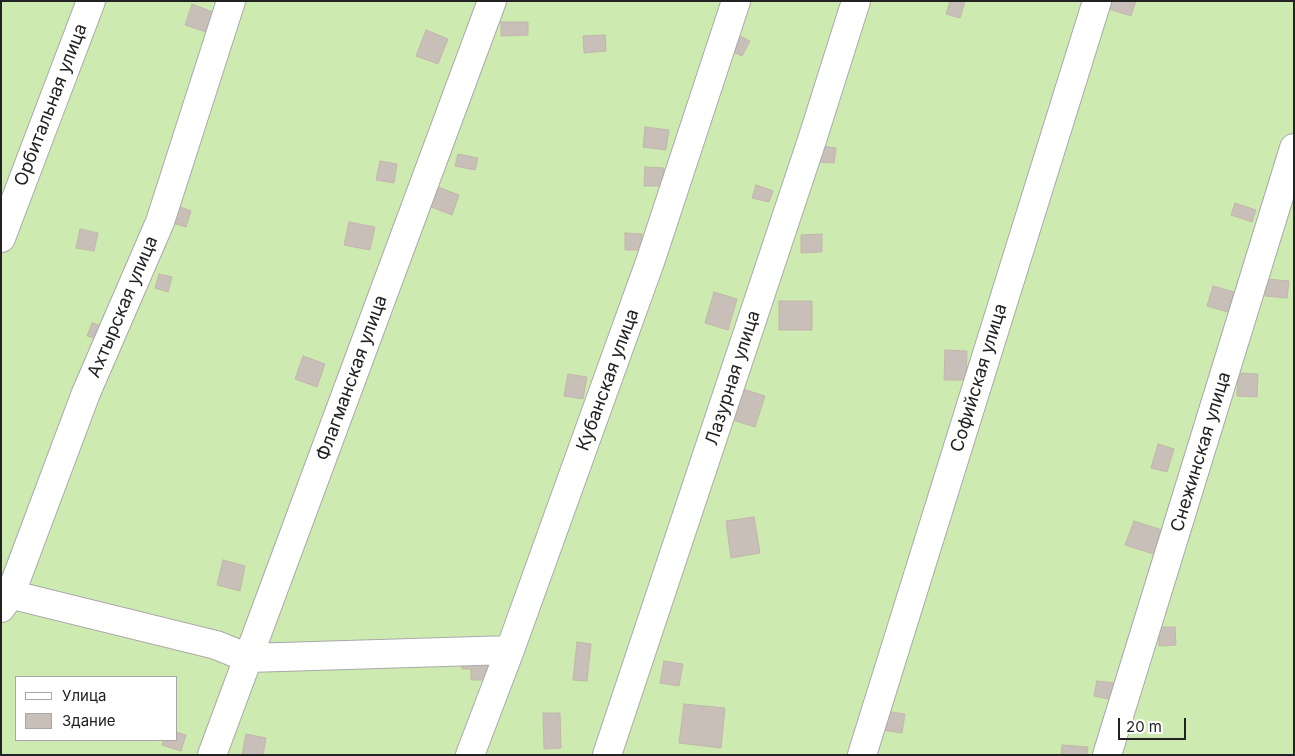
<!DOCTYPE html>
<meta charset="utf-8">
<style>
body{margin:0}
#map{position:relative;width:1295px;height:756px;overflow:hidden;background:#f2efe9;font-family:Inter,sans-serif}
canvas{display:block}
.frame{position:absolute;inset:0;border:2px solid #222;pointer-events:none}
.legend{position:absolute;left:15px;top:676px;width:162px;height:65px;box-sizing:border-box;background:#fff;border:1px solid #a7a7a7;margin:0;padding:6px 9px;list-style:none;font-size:15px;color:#222}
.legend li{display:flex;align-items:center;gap:10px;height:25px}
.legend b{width:25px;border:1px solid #a7a7a7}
.scale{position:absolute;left:1118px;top:718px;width:68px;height:22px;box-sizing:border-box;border:2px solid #222;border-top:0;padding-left:6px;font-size:15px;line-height:18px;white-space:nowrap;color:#222;-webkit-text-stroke:4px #fff;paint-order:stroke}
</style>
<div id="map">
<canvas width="1295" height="756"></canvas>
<div class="frame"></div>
<ul class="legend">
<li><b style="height:6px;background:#fff"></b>Улица</li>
<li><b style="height:14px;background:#c7bfb8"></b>Здание</li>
</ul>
<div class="scale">20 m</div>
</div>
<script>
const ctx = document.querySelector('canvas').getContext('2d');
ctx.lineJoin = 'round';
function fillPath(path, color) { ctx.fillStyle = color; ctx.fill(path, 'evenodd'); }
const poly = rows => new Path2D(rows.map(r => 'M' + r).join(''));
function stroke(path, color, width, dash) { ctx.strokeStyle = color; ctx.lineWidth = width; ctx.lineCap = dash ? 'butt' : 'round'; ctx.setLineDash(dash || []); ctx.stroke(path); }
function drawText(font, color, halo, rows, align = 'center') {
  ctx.font = font + ' Inter,sans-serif'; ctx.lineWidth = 4; ctx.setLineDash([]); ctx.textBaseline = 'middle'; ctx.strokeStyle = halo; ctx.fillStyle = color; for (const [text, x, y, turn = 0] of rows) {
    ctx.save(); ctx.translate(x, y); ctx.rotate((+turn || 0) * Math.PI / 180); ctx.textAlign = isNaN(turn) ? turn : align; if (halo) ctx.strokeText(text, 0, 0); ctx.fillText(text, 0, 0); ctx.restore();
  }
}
fillPath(poly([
 [1,1,1294,1,1294,755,1,755],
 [16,677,176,677,176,740,16,740]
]), '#cdebb0');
const building = poly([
 [950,1,965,1,960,18,946,14,950,1],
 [1108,1,1136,1,1131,16,1106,8,1108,1],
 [192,4,213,12,206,32,185,25,192,4],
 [501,22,528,22,528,35,501,36,501,22],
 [426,30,448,39,438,64,416,56,426,30],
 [732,32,750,41,742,56,725,48,732,32],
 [605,35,606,51,584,53,583,36,605,35],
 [645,127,669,130,666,150,643,147,645,127],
 [822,146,836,148,834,163,820,162,822,146],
 [458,154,478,158,475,170,455,166,458,154],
 [380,161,397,164,394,183,376,180,380,161],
 [645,167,664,168,663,186,644,186,645,167],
 [756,185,773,191,769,202,752,198,756,185],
 [438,187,459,195,452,215,431,207,438,187],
 [1235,203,1256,210,1252,222,1231,215,1235,203],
 [178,206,191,211,186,227,172,223,178,206],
 [349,222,375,227,370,250,344,245,349,222],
 [80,229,98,233,94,251,76,248,80,229],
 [625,233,642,234,641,250,625,250,625,233],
 [822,234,822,252,801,253,801,235,822,234],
 [159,274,172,277,168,292,155,288,159,274],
 [1267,279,1289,281,1287,298,1265,296,1267,279],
 [1213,286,1234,292,1228,312,1207,306,1213,286],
 [714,292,737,299,728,330,705,323,714,292],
 [779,301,812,301,812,330,779,330,779,301],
 [92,323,106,327,102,340,87,336,92,323],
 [945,350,967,351,966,380,944,380,945,350],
 [303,356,325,364,317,387,295,379,303,356],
 [1238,373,1258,374,1257,397,1237,396,1238,373],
 [568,374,587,377,583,399,564,396,568,374],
 [743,389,765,396,755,427,733,420,743,389],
 [1158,444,1174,449,1167,472,1151,468,1158,444],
 [754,517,760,553,731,558,726,521,754,517],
 [1134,521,1165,531,1157,555,1125,545,1134,521],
 [223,560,245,566,240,591,217,585,223,560],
 [1159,627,1175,627,1176,645,1159,646,1159,627],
 [577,642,591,644,587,681,573,680,577,642],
 [462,657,491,657,491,680,471,680,471,669,462,669,462,657],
 [664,661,683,664,679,686,660,683,664,661],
 [1097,681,1115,683,1113,700,1094,696,1097,681],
 [684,704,725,708,721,748,679,743,684,704],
 [885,711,905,714,902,733,882,730,885,711],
 [543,713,560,713,561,748,544,749,543,713],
 [176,732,186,735,181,751,162,745,164,740,176,740,176,732],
 [246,734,266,738,263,755,242,755,246,734],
 [1062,745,1088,747,1087,755,1061,755,1062,745]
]);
fillPath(building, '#c7bfb8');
stroke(building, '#c4b6ab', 1);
const minor = poly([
 [1,238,91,1],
 [1,592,216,645,248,658,510,650],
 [1,608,11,593,86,393,160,222,231,1],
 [212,755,492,1],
 [470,755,510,650,650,262,736,1],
 [607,755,812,140,856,1],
 [862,755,1097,1],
 [1107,755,1294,148]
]);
stroke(minor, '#a9a9a9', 30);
stroke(minor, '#fff', 28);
drawText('18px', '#222', '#fff', [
 ["Орбитальная улица",51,105,-69],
 ["Ахтырская улица",123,307,-67],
 ["Флагманская улица",352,378,-70],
 ["Лазурная улица",733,378,-72],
 ["Софийская улица",979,378,-73],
 ["Кубанская улица",608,380,-70],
 ["Снежинская улица",1201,452,-73]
]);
</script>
